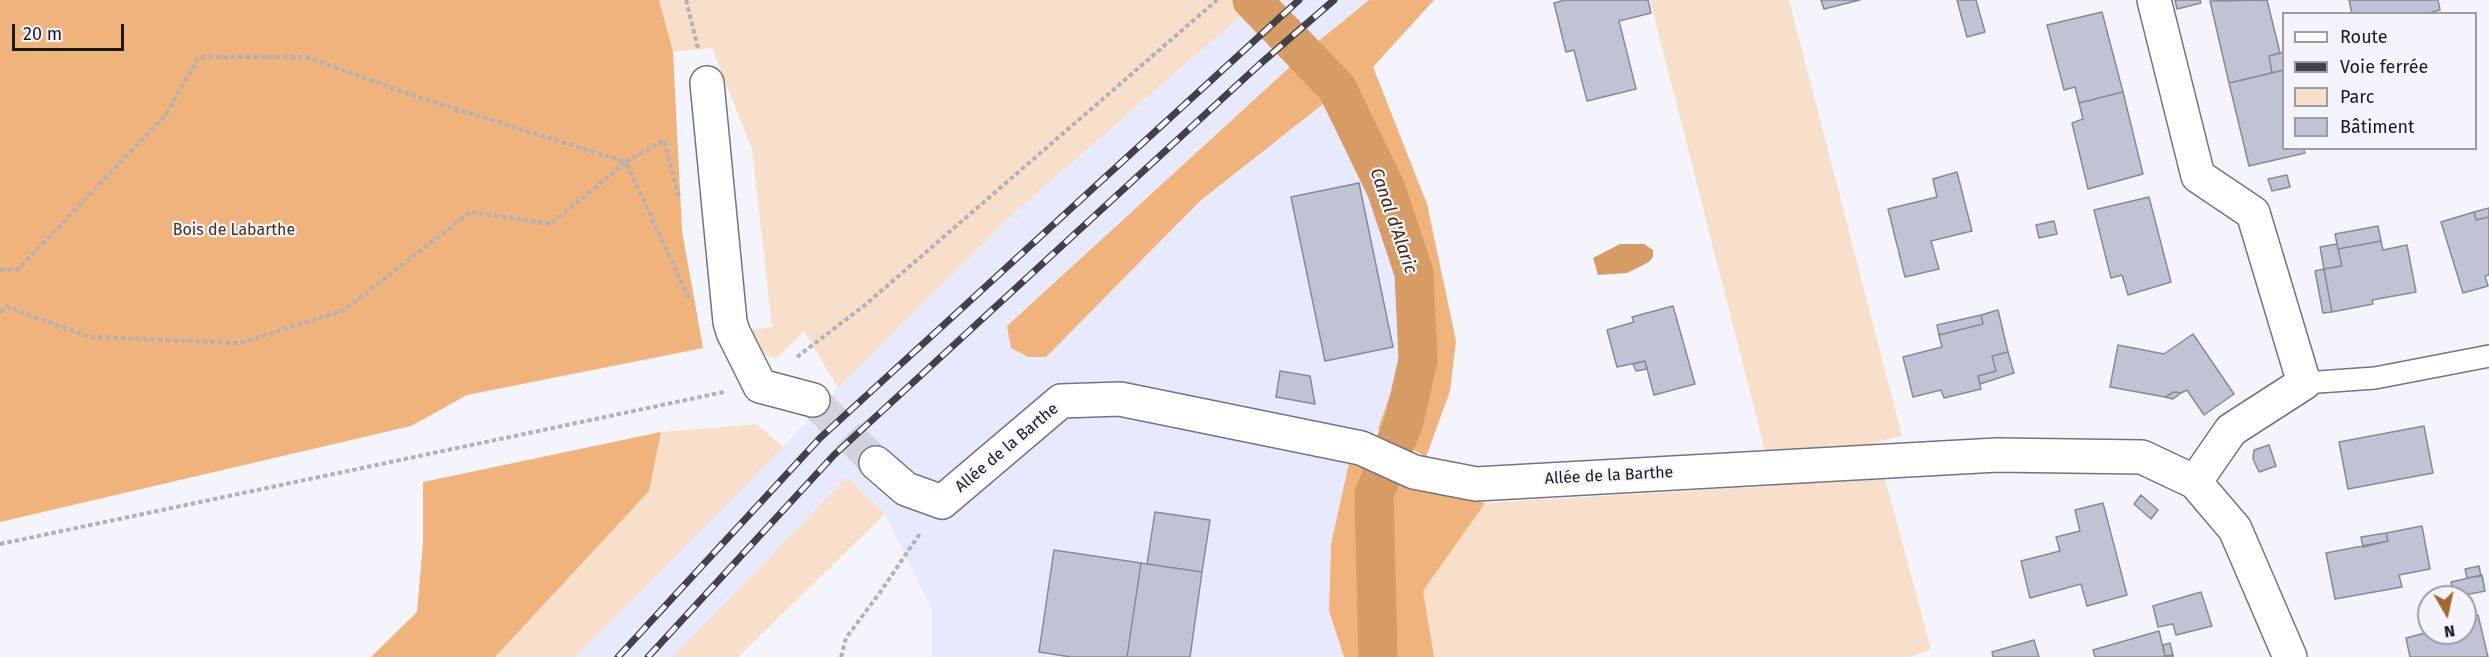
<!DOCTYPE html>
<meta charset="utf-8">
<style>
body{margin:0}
#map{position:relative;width:2489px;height:657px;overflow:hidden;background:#f4f5fc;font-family:"Fira Sans",sans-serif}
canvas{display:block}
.legend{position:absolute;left:2282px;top:12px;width:195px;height:138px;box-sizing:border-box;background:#f4f5fc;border:2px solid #9c9da3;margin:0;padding:8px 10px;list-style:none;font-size:18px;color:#18181e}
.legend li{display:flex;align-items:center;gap:12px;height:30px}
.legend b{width:30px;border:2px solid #9c9da3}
.north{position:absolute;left:2417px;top:585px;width:60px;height:60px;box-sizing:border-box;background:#f4f5fc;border:2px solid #9c9da3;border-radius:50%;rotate:171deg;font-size:16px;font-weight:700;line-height:24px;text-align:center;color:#18181e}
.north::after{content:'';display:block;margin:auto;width:21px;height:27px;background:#a4692a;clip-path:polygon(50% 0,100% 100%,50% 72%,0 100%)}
.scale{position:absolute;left:12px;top:24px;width:112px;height:27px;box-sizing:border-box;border:3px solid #18181e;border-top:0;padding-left:8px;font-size:18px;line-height:21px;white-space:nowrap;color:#18181e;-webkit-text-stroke:4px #f4f5fc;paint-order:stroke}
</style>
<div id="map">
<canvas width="2489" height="657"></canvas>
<ul class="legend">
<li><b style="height:8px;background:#fff"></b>Route</li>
<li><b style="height:8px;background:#414147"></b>Voie ferrée</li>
<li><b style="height:16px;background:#f7dfc9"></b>Parc</li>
<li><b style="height:16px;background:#c0c3d4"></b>Bâtiment</li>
</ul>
<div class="north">N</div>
<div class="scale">20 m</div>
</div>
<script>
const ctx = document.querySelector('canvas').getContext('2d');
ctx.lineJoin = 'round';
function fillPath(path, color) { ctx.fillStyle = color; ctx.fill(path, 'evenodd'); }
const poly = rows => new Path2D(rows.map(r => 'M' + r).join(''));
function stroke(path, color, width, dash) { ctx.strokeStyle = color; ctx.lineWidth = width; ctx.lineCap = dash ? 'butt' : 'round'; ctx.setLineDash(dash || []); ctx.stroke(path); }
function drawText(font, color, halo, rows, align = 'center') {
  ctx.font = font + ' "Fira Sans",sans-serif'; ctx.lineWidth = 4.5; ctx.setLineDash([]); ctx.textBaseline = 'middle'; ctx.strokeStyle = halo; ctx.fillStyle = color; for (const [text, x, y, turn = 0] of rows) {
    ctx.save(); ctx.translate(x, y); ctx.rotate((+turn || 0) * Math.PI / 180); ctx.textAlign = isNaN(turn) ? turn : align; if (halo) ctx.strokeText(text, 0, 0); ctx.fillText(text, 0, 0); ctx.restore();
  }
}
fillPath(poly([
 [1259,0,1369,0,1315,44,1007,326,1200,201,1323,103,1378,211,1406,303,1402,360,1378,429,1349,463,1331,544,1329,611,1344,657,932,657,932,609,885,514,847,477,673,657,576,657,783,447,838,388,1015,212]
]), '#e7eaff');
fillPath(poly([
 [659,0,1259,0,1015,212,838,388,804,331,776,359,747,347,733,332,772,327,752,149,712,48,673,52],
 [1650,0,1789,0,1902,436,1875,442,1931,649,1910,657,1434,657,1423,591,1485,503,1774,486],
 [757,424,783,447,576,657,495,657,649,491,661,432],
 [847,477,885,514,738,657,673,657]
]), '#f7dfc9');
fillPath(poly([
 [0,0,659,0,673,52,682,231,703,348,467,395,411,426,0,522],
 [1369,0,1434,0,1373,67,1427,204,1456,341,1450,391,1426,457,1378,429,1402,360,1406,303,1378,211,1323,104,1200,201,1046,357,1028,357,1011,348,1007,326,1315,44],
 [661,432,649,491,495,657,371,657,417,612,423,542,423,482],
 [1349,463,1414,487,1485,503,1423,591,1434,657,1344,657,1329,611,1331,544]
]), '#efb37b');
fillPath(poly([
 [1620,244,1644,244,1653,250,1653,257,1649,262,1627,273,1598,275,1593,258]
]), '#d69c64');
stroke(poly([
 [1252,0,1337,88,1386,189,1414,273,1418,360,1404,422,1374,494,1378,657]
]), '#d69c64', 39);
const building = poly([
 [1565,0,1648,0,1651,13,1619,21,1636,89,1587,101,1574,50,1566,52,1554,3,1565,0],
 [1821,0,1860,0,1824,9,1821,0],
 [1957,0,1976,0,1985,32,1967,37,1957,0],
 [2175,0,2200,0,2201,3,2177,9,2175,0],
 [2267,0,2280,53,2269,56,2272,73,2229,83,2210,1,2267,0],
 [2349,0,2438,0,2440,10,2424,14,2352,14,2349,0],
 [2102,12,2123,92,2079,103,2075,87,2064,90,2047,25,2102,12],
 [2284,52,2284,70,2272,73,2269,56,2284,52],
 [2284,70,2284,148,2303,148,2305,153,2249,166,2229,83,2284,70],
 [2123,92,2143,174,2088,189,2072,123,2083,119,2079,103,2123,92],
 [1957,172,1972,231,1931,241,1939,269,1905,277,1888,209,1937,197,1933,179,1957,172],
 [2287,175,2290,187,2272,191,2268,179,2287,175],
 [1359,183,1393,347,1325,361,1291,197,1359,183],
 [2149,197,2171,282,2128,295,2122,275,2111,278,2094,210,2149,197],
 [2489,208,2489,217,2476,220,2474,212,2489,208],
 [2474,212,2476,220,2489,217,2489,275,2485,276,2488,286,2463,293,2441,222,2474,212],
 [2054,221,2057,234,2039,238,2036,225,2054,221],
 [2378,226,2381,241,2338,249,2335,234,2378,226],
 [2381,241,2383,250,2407,245,2416,292,2372,300,2373,304,2332,312,2324,269,2342,266,2338,249,2381,241],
 [2337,244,2342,266,2324,269,2320,247,2337,244],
 [2324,269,2332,312,2323,313,2315,271,2324,269],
 [1673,306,1695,384,1654,395,1645,361,1617,367,1607,330,1634,322,1632,317,1673,306],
 [1998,310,2008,352,1992,356,1996,371,1978,376,1981,389,1944,398,1941,390,1913,397,1903,357,1942,347,1939,335,1983,324,1981,315,1998,310],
 [1981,315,1983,324,1939,335,1937,325,1981,315],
 [2193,334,2234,394,2204,415,2187,390,2181,393,2174,392,2165,397,2110,387,2118,345,2164,354,2193,334],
 [2008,352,2014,373,1980,384,1978,376,1996,371,1992,356,2008,352],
 [1645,361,1647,369,1636,371,1633,364,1645,361],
 [1280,371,1310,376,1315,404,1276,397,1280,371],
 [2174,392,2181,393,2173,399,2165,397,2174,392],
 [2424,426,2433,473,2348,489,2339,442,2424,426],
 [2269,445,2276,466,2259,472,2253,459,2254,450,2269,445],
 [2141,495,2158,510,2151,519,2134,504,2141,495],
 [2103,503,2127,595,2087,606,2081,584,2030,598,2021,561,2060,551,2056,537,2080,531,2075,510,2103,503],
 [1155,512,1210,520,1202,572,1147,564,1155,512],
 [2422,526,2430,569,2399,575,2402,587,2335,599,2326,553,2388,541,2386,533,2422,526],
 [2386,533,2388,541,2363,547,2361,537,2386,533],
 [1054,550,1141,563,1127,657,1071,657,1039,652,1054,550],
 [1141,563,1202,572,1190,657,1127,657,1141,563],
 [2479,566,2481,576,2467,578,2465,569,2479,566],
 [2482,575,2485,591,2455,597,2451,582,2482,575],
 [2201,592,2212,626,2176,635,2173,624,2158,627,2153,606,2201,592],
 [2478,615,2488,657,2410,657,2406,638,2429,632,2465,633,2465,618,2478,615],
 [2159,631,2165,656,2173,655,2173,657,2095,657,2093,650,2159,631],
 [2034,640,2039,657,1993,657,1992,652,2034,640],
 [2170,643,2173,655,2165,656,2163,645,2170,643]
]);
fillPath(building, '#c0c3d4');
stroke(building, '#878999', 1.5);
stroke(poly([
 [813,400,876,463]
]), '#d3d4db', 33, [33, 16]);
const lane = poly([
 [2304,383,2375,378,2489,356]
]);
const street = poly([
 [2154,0,2198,176,2253,213,2304,383,2231,430,2195,482],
 [707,83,730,322,733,332,760,386,813,400],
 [876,463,906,489,942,502,1061,401,1120,399,1361,448,1414,472,1476,484,1997,455,2142,457,2195,482,2235,529,2290,657]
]);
stroke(lane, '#727483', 24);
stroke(street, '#727483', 36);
stroke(poly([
 [686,0,698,48],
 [0,270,18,269,165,116,199,57,306,57,411,95,626,162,664,140,679,197],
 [0,312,7,307,90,337,240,343,344,310,470,212,551,224,626,162,690,301],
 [797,357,865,305,1217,0],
 [0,544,724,392],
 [841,657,846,638,881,591,921,532]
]), '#b1b1b8', 4, [4.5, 3]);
stroke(lane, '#fff', 21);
stroke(street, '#fff', 33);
const rail = poly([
 [618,657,820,438,1299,0],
 [648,657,834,455,1260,64,1334,0]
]);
stroke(rail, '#414147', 7);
stroke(rail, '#f4f5fc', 4.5, [14]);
drawText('16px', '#472e16', '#f4f5fc', [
 ["Bois de Labarthe",234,231]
]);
drawText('16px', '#18181e', '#f4f5fc', [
 ["Allée de la Barthe",1007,448,-40],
 ["Allée de la Barthe",1609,476,-3]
]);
drawText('italic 18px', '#422a11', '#f4f5fc', [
 ["Canal d'Alaric",1393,221,71]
]);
</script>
